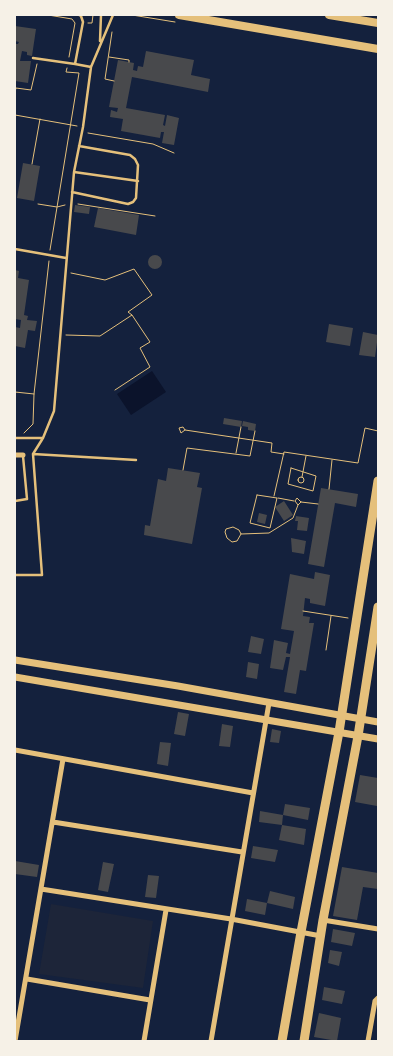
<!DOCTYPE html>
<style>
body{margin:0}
#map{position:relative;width:393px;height:1056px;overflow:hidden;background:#14213d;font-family:Signika,sans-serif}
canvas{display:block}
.frame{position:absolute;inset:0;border:16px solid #f6f1e7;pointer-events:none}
</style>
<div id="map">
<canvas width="393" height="1056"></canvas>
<div class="frame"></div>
</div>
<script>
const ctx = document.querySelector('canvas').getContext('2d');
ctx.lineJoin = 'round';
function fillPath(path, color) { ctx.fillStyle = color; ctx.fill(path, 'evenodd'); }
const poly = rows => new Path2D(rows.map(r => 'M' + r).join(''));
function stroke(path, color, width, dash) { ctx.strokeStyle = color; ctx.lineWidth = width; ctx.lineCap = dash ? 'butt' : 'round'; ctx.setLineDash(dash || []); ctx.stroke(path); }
fillPath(poly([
 [51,904,153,921,143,988,39,974]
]), '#1d2539');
fillPath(poly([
 [152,371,166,392,131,415,117,394]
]), '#0b132b');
fillPath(poly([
 [15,26,36,29,32,56,27,55,27,52,22,51,20,61,31,61,28,83,15,81,15,52,16,44,18,44,19,42,15,41],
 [146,51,194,60,191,75,210,79,208,92,132,77,126,108,165,115,163,125,165,126,167,115,179,118,174,145,162,143,164,132,161,132,160,138,121,131,123,119,110,117,111,110,117,112,118,108,109,107,118,60,134,63,133,70,137,71,138,66,143,67],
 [23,163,40,166,34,201,17,198],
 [75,205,90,207,89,214,74,212],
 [98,208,139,215,136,235,94,227],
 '148 262a7 7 0 1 1 14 0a7 7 0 1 1-14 0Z',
 [15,270,19,271,18,278,29,280,24,315,28,316,27,320,37,321,35,331,28,330,25,348,15,346,15,327,20,328,21,320,15,319],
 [329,324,353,328,350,346,326,342],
 [363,332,378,335,375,357,359,355],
 [224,418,242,421,241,427,223,424],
 [243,421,256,424,255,431,248,430,248,427,242,426],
 [168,468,200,473,197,487,202,488,192,544,144,535,145,525,150,526,158,479,166,481],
 [321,488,358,494,356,507,335,503,324,567,308,564],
 [284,501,293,515,284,521,275,507],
 [259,513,267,515,265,524,257,522],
 [296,516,309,518,307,531,297,530,298,521,295,521],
 [291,538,306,541,304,554,292,552],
 [315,572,330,575,325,606,310,603,310,599,305,598,303,616,310,617,309,623,314,623,306,671,300,670,296,694,284,692,290,657,286,657,283,670,270,668,274,640,288,643,286,653,290,654,294,631,281,629,290,574,314,579],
 [251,636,264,639,261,654,248,652],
 [248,662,259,664,257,679,246,677],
 [178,712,189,714,185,736,174,734],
 [222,724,233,726,230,747,219,746],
 [272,729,281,731,279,743,270,742],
 [160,742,171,743,168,766,157,764],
 [360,775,378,778,377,806,355,802],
 [285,804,310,808,308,820,283,815],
 [260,811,283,815,282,825,306,829,304,845,279,840,282,825,259,822],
 [253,846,278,850,275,862,251,858],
 [15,861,39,865,37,877,15,874],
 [103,862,114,864,108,892,98,890],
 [342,867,378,873,378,889,363,887,357,920,333,916],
 [148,875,159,876,156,898,145,897],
 [270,891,295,897,293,909,267,903,265,915,245,911,247,899,267,903],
 [333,929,355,933,352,946,331,942],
 [330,950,342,952,339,966,328,963],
 [324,987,345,991,342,1004,322,1000],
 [319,1013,341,1018,337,1041,314,1037]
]), '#48494c');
stroke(poly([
 [48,15,72,19,75,23,69,57],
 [132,15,175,22],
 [88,23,92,23,93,15],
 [112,32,105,79,114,81],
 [109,57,129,60,129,62],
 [15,92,16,88,31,90,37,64],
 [15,115,77,126],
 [88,133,153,144,174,153],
 [32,164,40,119],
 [38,204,57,207,65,205],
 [78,204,155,216],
 [50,250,79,73,66,72,67,68],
 [66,335,100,336,132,315,128,312,152,295,134,269,105,280,71,273],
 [115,390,150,367,140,348,150,342,132,315],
 [15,392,34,394],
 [185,430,181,433,179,428,183,427,185,430,272,443,271,452,284,454],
 [24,433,33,424,34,394,49,261],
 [236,453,241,427],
 [291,468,316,476,313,491,288,484,291,468],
 [183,470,187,448,250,456,255,431],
 [302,477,306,456],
 '298 480a3 3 0 1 1 6 0a3 3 0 1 1-6 0Z',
 [329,489,332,460],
 [257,495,277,498,270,528,250,523,257,495],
 [274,496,284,452,358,463,365,428,378,431],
 [278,498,294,501],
 [301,502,298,505,295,501,297,498,301,502,318,504],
 [241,534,237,541,232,542,227,538,225,532,226,529,233,527,239,530,241,534,269,533,293,518,298,505],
 [303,611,348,618],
 [326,650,331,616]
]), '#e5c07b', 1);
stroke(poly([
 [79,15,81,16,83,22,75,64,91,67],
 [100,41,101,15],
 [33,58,75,64],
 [74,172,138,181],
 [72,192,128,204,133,202,136,198,138,165,135,159,130,155,79,146],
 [15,249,66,258],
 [15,438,43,438],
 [33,454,136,460],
 [15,501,27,499,23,456],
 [15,575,42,575,33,454,43,438,54,411,74,172,83,127,91,67,113,15]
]), '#e5c07b', 2.5);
stroke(poly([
 [15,455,23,455],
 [15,750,253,793],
 [53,822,242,852],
 [41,889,231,919,321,936],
 [323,920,378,929],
 [27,979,150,1000],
 [15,1041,63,759],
 [144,1041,166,910],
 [211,1041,269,703],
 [368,1041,375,1001,378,998]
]), '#e5c07b', 5);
stroke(poly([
 [15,660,178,686,378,722],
 [15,677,378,739]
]), '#e5c07b', 7);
stroke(poly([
 [179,15,378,49],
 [329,15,378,23]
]), '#e5c07b', 8);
stroke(poly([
 [282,1041,301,932,339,732,378,481],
 [304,1041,323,920,358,736,378,607]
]), '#e5c07b', 9);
</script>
